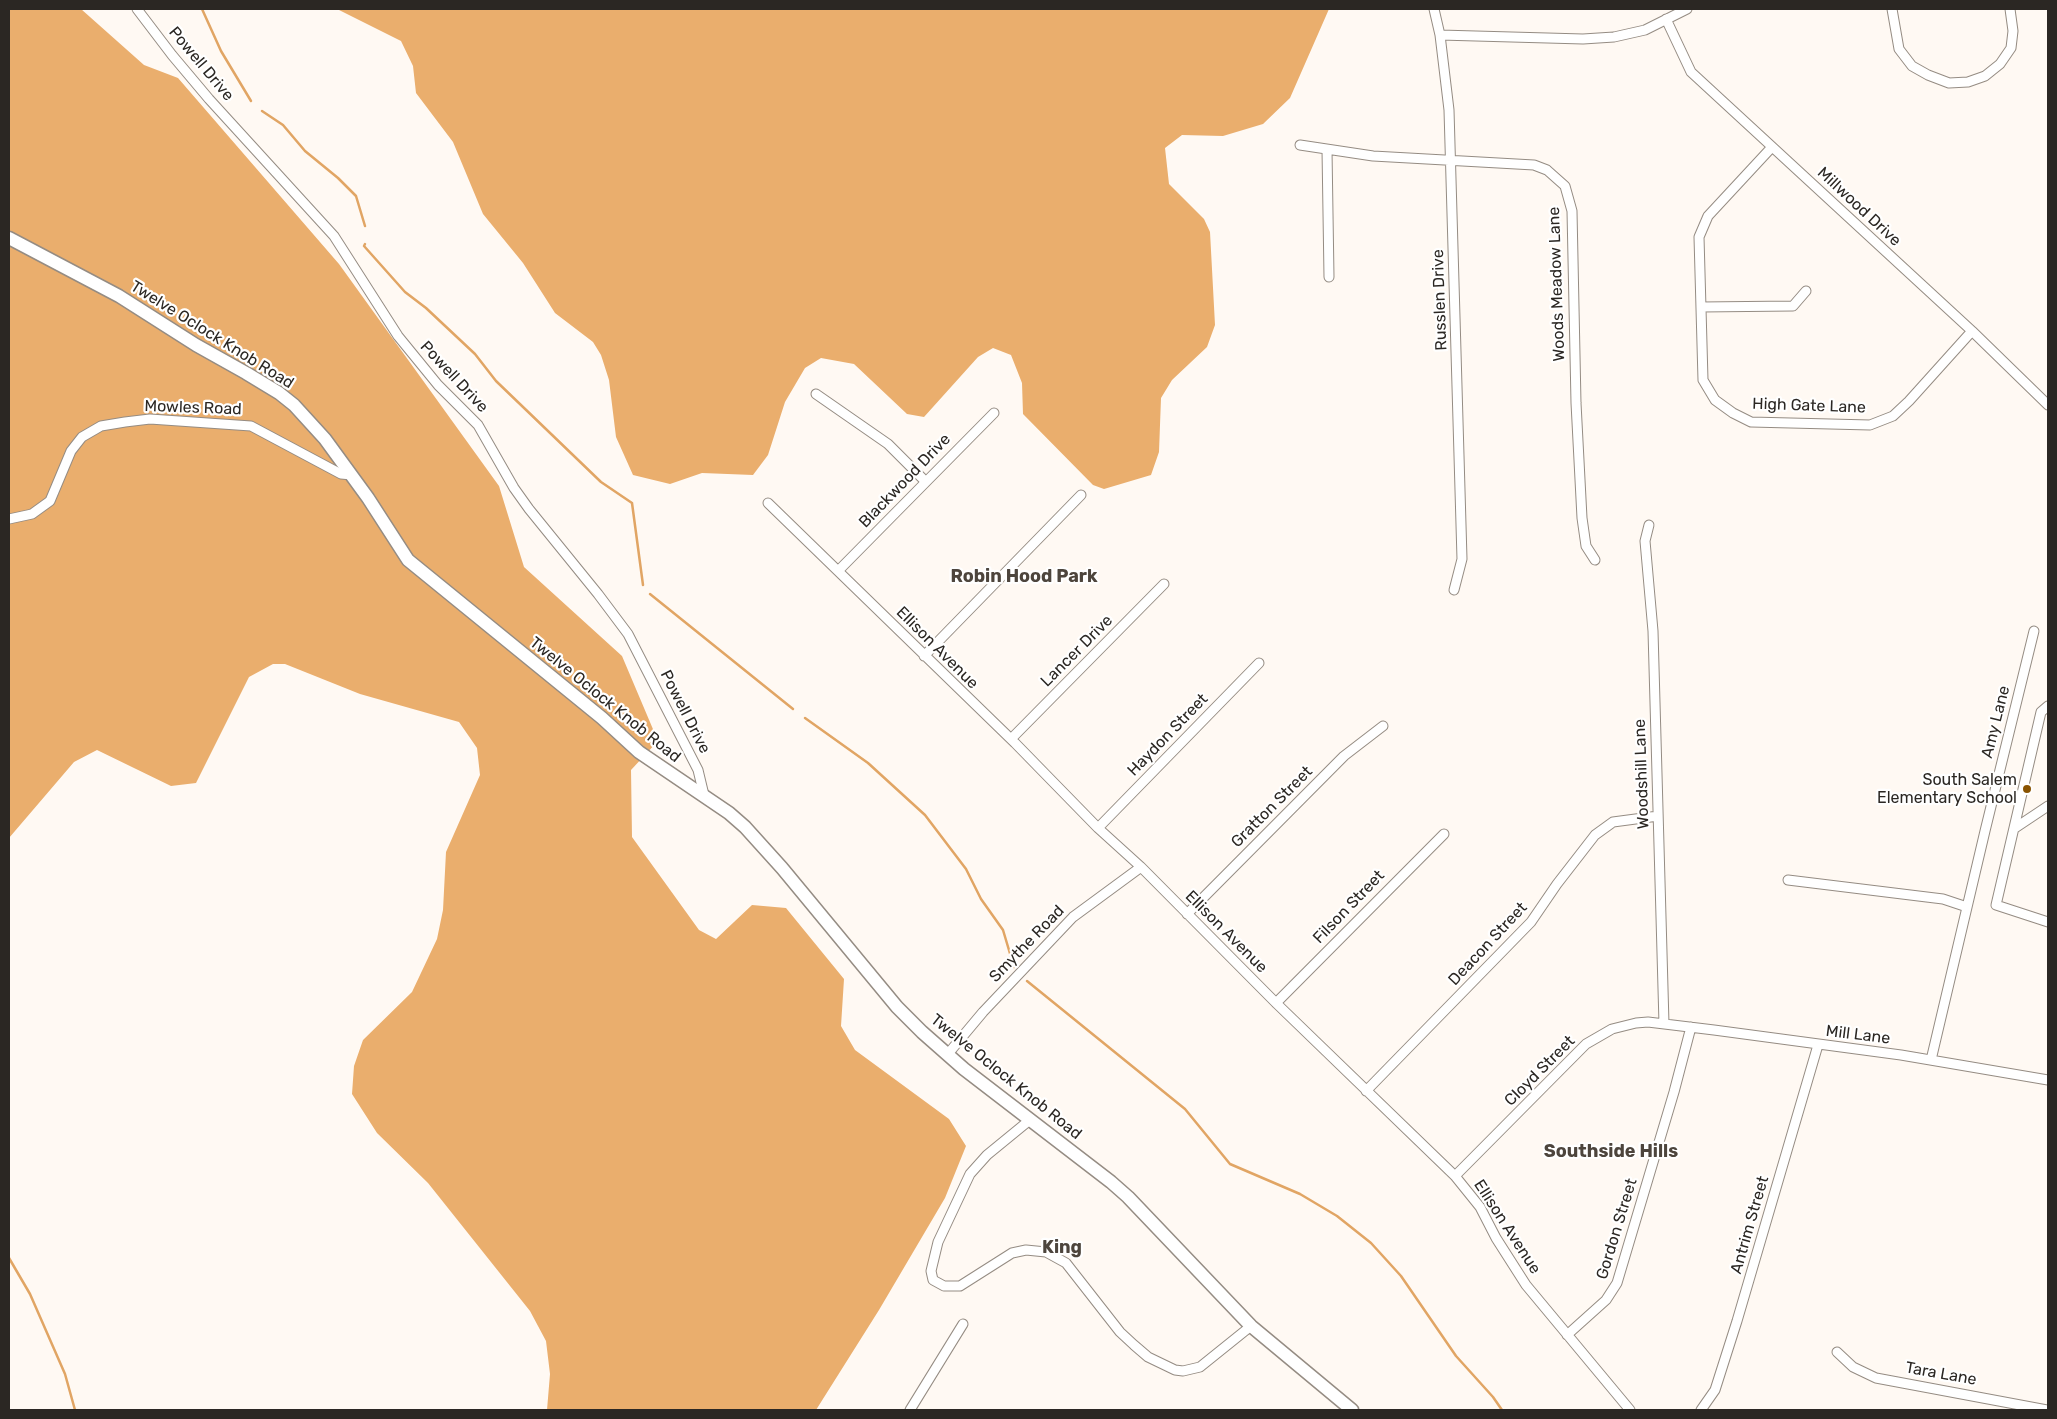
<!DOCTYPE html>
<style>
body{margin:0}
#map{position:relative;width:2057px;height:1419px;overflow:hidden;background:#fff9f3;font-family:Rubik,sans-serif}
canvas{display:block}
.frame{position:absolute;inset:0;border:10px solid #2b2723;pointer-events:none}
</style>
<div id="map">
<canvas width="2057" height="1419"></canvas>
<div class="frame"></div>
</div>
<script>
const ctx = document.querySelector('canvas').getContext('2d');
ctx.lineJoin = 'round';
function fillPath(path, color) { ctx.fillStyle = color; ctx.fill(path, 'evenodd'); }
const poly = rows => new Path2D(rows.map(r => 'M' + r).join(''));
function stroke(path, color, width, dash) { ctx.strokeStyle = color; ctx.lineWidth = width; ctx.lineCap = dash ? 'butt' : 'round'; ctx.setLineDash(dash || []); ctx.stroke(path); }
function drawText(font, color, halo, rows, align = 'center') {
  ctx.font = font + ' Rubik,sans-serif'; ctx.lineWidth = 4.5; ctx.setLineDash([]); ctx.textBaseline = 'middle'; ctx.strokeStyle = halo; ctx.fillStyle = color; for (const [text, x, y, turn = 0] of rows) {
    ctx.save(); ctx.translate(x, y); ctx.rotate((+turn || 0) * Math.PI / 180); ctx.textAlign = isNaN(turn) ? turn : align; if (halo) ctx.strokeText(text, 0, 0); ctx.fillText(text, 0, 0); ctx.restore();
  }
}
fillPath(poly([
 [9,9,81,9,144,65,178,78,339,264,499,486,524,567,622,656,658,741,631,770,632,837,699,930,716,939,752,905,786,908,844,979,841,1026,855,1050,949,1119,966,1146,945,1198,879,1310,816,1410,547,1410,550,1374,546,1341,530,1311,428,1183,377,1133,352,1094,354,1066,363,1040,412,992,437,939,443,910,446,852,480,775,477,748,459,722,360,694,285,664,273,664,249,677,196,783,171,786,97,750,74,762,9,838],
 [337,9,1329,9,1290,98,1263,124,1223,136,1182,135,1165,148,1169,184,1204,219,1210,232,1215,325,1207,347,1172,380,1161,398,1159,452,1151,475,1104,489,1093,485,1023,414,1022,383,1011,355,993,348,978,357,924,417,907,414,854,364,821,358,805,368,785,402,768,455,753,475,702,473,670,484,633,475,616,437,609,380,601,355,593,342,555,313,523,263,483,214,453,142,416,93,413,66,401,41]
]), '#eaae6d');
stroke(poly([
 [202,9,221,51,251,101],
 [262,111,283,125,305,151,338,178,356,196,365,226],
 [365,244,364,246,405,292,426,308,475,354,496,381,601,482,632,503,643,585],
 [650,594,793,709],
 [805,718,868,763,925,815,966,869,981,899,1003,930,1014,967],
 [1027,981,1185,1109,1230,1164,1300,1194,1337,1216,1371,1243,1401,1276,1456,1356,1493,1397,1502,1410],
 [9,1258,30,1294,65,1374,75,1410]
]), '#e1a564', 2.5);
const street = poly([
 [137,9,172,55,209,99,334,236,398,336,438,385,478,425,514,488,529,509,598,594,628,634,698,770,704,795],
 [1434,9,1440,35,1449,110,1462,559,1454,590],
 [1892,9,1899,49,1912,66,1928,75,1949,83,1968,82,1985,76,2000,64,2011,48,2013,31,2010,9],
 [1666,19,1691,72,1972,331,2048,405],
 [1440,35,1583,39,1614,37,1645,30,1687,9],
 [1300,145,1373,156,1534,165,1547,170,1565,186,1572,211,1576,403,1582,518,1586,546,1595,560],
 [1772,147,1708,216,1699,237,1703,380,1715,400,1733,413,1751,422,1870,425,1893,416,1909,401,1972,331],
 [1327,150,1329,277],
 [1701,307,1793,306,1806,291],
 [816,394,888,444,925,481],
 [768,503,1015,743,1098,828,1141,867,1276,1003,1455,1176,1480,1207,1496,1238,1526,1285,1630,1410],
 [9,519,32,514,50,501,71,451,82,437,101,426,125,422,150,419,251,426,341,474,352,475],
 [1649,525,1645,541,1653,631,1664,1024],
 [838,571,994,413],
 [924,656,1081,495],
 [2048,706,2041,712,1996,905,2048,922],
 [1011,739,1164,584],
 [1098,828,1259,663],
 [2015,828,2048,806],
 [1788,880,1943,899,1967,907],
 [1187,914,1344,756,1383,726],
 [1276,1003,1444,834],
 [947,1055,983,1012,1073,917,1141,867],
 [1931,1060,1985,831,2034,631],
 [1366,1091,1531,922,1557,884,1595,835,1613,822,1658,816],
 [1031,1119,987,1155,970,1174,938,1242,931,1271,933,1280,944,1286,960,1286,1012,1253,1026,1250,1046,1252,1066,1263,1120,1332,1134,1345,1148,1357,1175,1370,1183,1371,1200,1367,1251,1326],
 [1455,1176,1586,1044,1612,1029,1636,1023,1648,1022,1714,1030,1901,1055,2048,1080],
 [1567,1335,1606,1300,1617,1283,1674,1092,1691,1027],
 [1837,1352,1853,1367,1876,1378,2047,1410],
 [910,1410,963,1324],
 [1701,1410,1715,1390,1737,1321,1818,1045]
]);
const secondary = poly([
 [9,238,119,296,196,345,246,373,279,393,294,405,325,439,368,498,408,560,602,718,639,752,729,813,745,827,782,868,897,1007,922,1032,964,1069,1111,1182,1128,1197,1251,1326,1352,1410]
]);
stroke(street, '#958c83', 11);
stroke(secondary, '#958c83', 15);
stroke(street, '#fff', 9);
stroke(secondary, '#fff', 12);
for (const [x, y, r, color] of [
 [2027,789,5,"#895301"]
]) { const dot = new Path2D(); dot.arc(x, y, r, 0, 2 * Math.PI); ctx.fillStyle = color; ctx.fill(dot); stroke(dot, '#fff', 2); }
drawText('16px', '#2b2723', '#fff', [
 ["Powell Drive",201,64,50],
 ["Millwood Drive",1859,207,43],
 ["Woods Meadow Lane",1557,284,-92],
 ["Russlen Drive",1440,300,-92],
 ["Twelve Oclock Knob Road",212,335,32],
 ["Powell Drive",454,377,47],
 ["High Gate Lane",1809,406,2],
 ["Mowles Road",193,408,2],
 ["Blackwood Drive",905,481,-46],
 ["Ellison Avenue",937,648,45],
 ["Lancer Drive",1077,651,-45],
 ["Twelve Oclock Knob Road",605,700,39],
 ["Powell Drive",685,712,63],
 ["Amy Lane",1996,722,-76],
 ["Haydon Street",1168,735,-46],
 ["Woodshill Lane",1642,774,-92],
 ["Gratton Street",1272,807,-45],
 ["Filson Street",1349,907,-46],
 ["Ellison Avenue",1226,932,45],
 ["Smythe Road",1027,944,-46],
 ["Deacon Street",1488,944,-47],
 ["Mill Lane",1858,1035,7],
 ["Cloyd Street",1540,1071,-45],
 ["Twelve Oclock Knob Road",1006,1077,39],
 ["Antrim Street",1750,1225,-74],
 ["Ellison Avenue",1507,1227,57],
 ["Gordon Street",1617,1229,-73],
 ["Tara Lane",1941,1374,10]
]);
drawText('16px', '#2b2723', '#fff', [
 ["South Salem",2017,780],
 ["Elementary School",2017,798]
], 'right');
drawText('bold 18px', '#4d453d', '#fff', [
 ["Robin Hood Park",1024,577],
 ["Southside Hills",1611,1152],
 ["King",1062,1248]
]);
</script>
